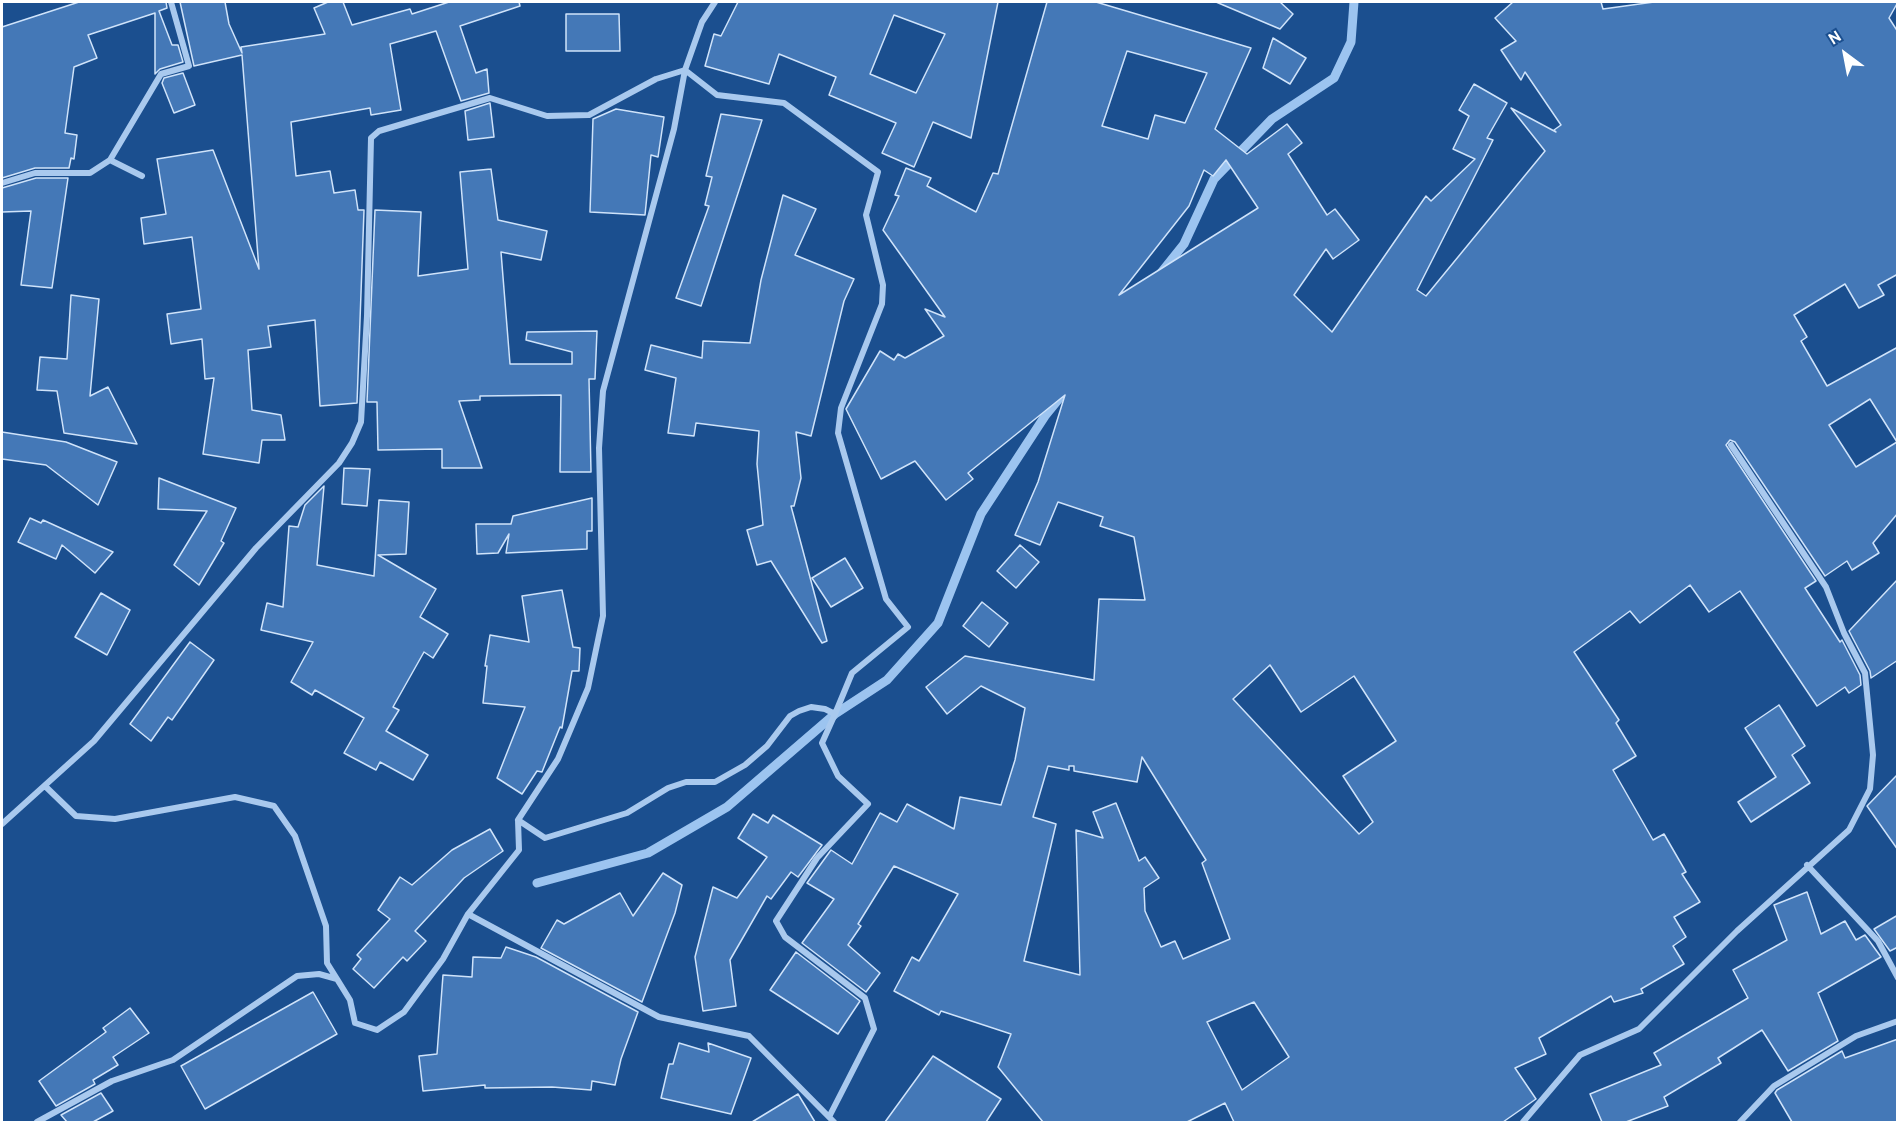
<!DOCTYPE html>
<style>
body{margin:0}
#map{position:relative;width:1899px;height:1124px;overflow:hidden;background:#1b4f8f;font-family:Overpass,sans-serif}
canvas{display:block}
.frame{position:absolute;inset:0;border:3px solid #fff;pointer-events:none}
.north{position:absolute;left:1815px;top:24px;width:60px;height:60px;-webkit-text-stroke:4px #1b4f8f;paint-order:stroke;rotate:328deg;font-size:16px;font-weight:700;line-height:24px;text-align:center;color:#fff}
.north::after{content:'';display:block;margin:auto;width:21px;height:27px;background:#fff;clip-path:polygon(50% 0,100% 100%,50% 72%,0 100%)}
</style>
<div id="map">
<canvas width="1899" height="1124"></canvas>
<div class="frame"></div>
<div class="north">N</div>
</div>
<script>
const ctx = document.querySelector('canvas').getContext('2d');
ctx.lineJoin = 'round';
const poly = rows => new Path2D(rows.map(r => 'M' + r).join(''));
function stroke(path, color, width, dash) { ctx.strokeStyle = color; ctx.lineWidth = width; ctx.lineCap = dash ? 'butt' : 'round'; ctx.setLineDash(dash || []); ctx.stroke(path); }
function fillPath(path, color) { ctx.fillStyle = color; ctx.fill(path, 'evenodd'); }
stroke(poly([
 [1160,274,1184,244,1214,179,1272,119,1334,78,1351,42,1354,2],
 [537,883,648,853,727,807,835,714,887,680,938,623,981,514,1045,416,1063,394]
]), '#9cc4f0', 9);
const building = poly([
 [79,2,166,2,167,8,159,11,172,45,178,45,183,62,160,69,155,74,155,13,88,35,97,58,74,67,65,133,77,135,74,159,71,158,69,168,35,168,2,178,2,27,79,2],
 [180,2,225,2,229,24,242,53,241,47,325,34,314,8,328,2,343,2,352,25,410,9,412,14,449,2,519,2,520,6,460,26,476,73,487,69,489,93,461,101,436,31,390,44,401,110,371,115,370,108,291,122,296,176,330,171,334,193,355,190,358,210,364,210,357,403,320,406,315,320,268,326,271,347,248,350,252,410,281,415,285,440,262,440,259,463,203,454,214,378,205,379,202,339,171,344,167,314,201,309,192,237,144,244,141,218,166,214,157,159,213,150,259,269,242,55,194,66,180,2],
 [738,2,998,2,971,138,933,122,914,167,882,153,896,123,829,95,836,77,779,54,769,84,705,66,714,34,721,36,738,2],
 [894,15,945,34,916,93,870,74,894,15],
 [1047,2,1096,2,1251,48,1215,129,1247,154,1287,124,1302,143,1288,154,1327,215,1335,209,1359,240,1333,259,1326,249,1294,295,1332,332,1426,196,1431,201,1475,159,1453,149,1469,116,1459,110,1474,84,1507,103,1487,138,1493,140,1417,290,1426,296,1545,151,1511,108,1556,132,1554,130,1561,125,1525,72,1521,80,1501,50,1516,41,1495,18,1513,2,1601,2,1603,9,1654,2,1898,2,1889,18,1898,32,1898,274,1878,285,1884,295,1859,308,1845,284,1794,315,1807,337,1801,341,1827,386,1898,347,1898,513,1873,543,1879,553,1852,570,1847,561,1825,576,1735,442,1730,440,1726,445,1816,581,1805,588,1840,642,1842,640,1860,675,1861,685,1849,693,1845,687,1817,706,1740,591,1709,612,1690,585,1640,623,1630,611,1574,652,1619,720,1616,723,1636,756,1613,770,1653,840,1664,834,1686,872,1682,874,1700,902,1674,917,1686,937,1673,946,1684,964,1641,989,1643,993,1614,1002,1611,996,1539,1038,1546,1054,1515,1068,1536,1099,1503,1122,1234,1122,1225,1103,1187,1122,1043,1122,998,1067,1011,1034,941,1011,939,1015,894,991,912,957,919,961,958,894,894,866,858,924,861,926,848,945,880,973,866,992,802,943,834,899,807,883,831,850,852,864,880,813,897,822,907,804,954,829,960,797,1001,805,1015,760,1025,708,981,686,947,714,926,687,965,656,1094,680,1099,599,1145,600,1134,537,1100,526,1103,517,1058,502,1040,545,1015,535,1038,482,1065,395,968,473,973,479,946,500,915,461,881,479,846,409,880,351,894,360,898,354,905,358,944,336,925,309,945,317,883,230,899,196,895,195,906,168,931,178,927,186,976,212,993,173,998,174,1047,2],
 [1127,51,1207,73,1185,123,1155,115,1148,139,1102,126,1127,51],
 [1226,160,1258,208,1119,295,1189,206,1204,170,1213,176,1226,160],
 [1870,399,1897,442,1856,467,1829,425,1870,399],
 [1270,665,1301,712,1354,676,1396,741,1343,776,1373,822,1359,834,1233,699,1270,665],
 [1142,757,1206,860,1202,863,1230,939,1183,959,1175,941,1161,947,1145,911,1144,888,1159,878,1145,857,1139,861,1116,803,1093,812,1103,838,1076,830,1080,975,1024,961,1056,824,1033,817,1048,766,1069,770,1069,766,1074,766,1074,771,1137,782,1142,757],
 [1254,1002,1289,1057,1242,1090,1207,1022,1254,1002],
 [1216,2,1280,2,1293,14,1280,29,1216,2],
 [566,14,619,14,620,51,566,51,566,14],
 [1273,38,1306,58,1290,84,1263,68,1273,38],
 [183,73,195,105,174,113,162,83,164,78,183,73],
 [490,103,494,137,468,140,465,111,490,103],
 [616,109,664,117,658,157,651,155,645,215,590,212,593,119,616,109],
 [721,114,762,120,701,306,676,298,709,206,705,205,712,177,706,176,721,114],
 [491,169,498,220,547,231,541,260,501,252,510,364,572,364,572,352,526,340,527,332,597,331,595,379,589,379,591,472,560,472,561,395,480,396,480,400,459,401,482,468,442,468,442,449,378,450,377,402,367,402,375,210,421,212,418,276,468,269,460,172,491,169],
 [36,178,68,178,52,288,21,285,31,211,2,212,2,188,36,178],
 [783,195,816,209,795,255,854,279,844,301,811,436,796,432,801,478,794,506,791,506,827,641,822,643,771,561,757,565,747,530,763,525,757,464,759,431,696,423,694,436,668,433,676,378,645,370,651,345,702,358,703,341,750,343,761,280,783,195],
 [71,295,99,299,90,396,108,387,137,444,64,433,57,391,37,390,40,357,67,359,71,295],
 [2,432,66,442,117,462,98,505,46,465,2,459,2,432],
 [344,468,370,469,367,506,342,504,344,468],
 [159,478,236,508,221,541,224,543,199,585,174,565,207,511,158,509,159,478],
 [324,486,317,565,374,576,379,500,409,502,406,554,378,555,436,589,420,617,448,634,433,658,424,652,393,707,399,710,386,731,428,755,413,780,380,762,376,770,344,753,364,718,315,690,312,695,291,682,313,642,261,630,267,603,283,607,289,526,298,527,305,505,324,486],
 [592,498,592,531,587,531,587,549,506,553,509,534,498,553,477,554,476,524,511,524,513,516,592,498],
 [30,518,41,523,43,520,113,552,95,573,62,545,56,559,18,542,30,518],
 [1020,545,1039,562,1016,588,997,571,1020,545],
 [845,558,863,588,831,607,812,578,845,558],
 [1898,579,1898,660,1871,678,1870,671,1849,631,1898,579],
 [562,590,573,647,580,648,579,671,572,671,562,728,560,727,542,772,537,771,522,794,497,778,525,707,483,703,487,666,485,666,490,635,529,642,522,596,562,590],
 [101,593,130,610,107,655,75,637,101,593],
 [982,602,1008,623,989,647,963,626,982,602],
 [190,642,214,660,172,720,168,717,151,741,130,724,190,642],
 [1779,705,1805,746,1792,755,1810,783,1751,822,1738,802,1776,777,1745,728,1779,705],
 [1898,774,1898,850,1867,806,1898,774],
 [753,814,768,823,773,815,822,845,798,877,791,872,771,899,767,896,730,960,736,1006,703,1011,695,957,713,887,737,898,767,857,738,838,753,814],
 [490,829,503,851,464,878,415,931,426,941,407,961,403,957,374,988,353,969,361,959,357,955,390,919,378,910,400,877,412,885,452,850,490,829],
 [663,873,682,885,675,913,642,1002,541,948,557,920,564,924,620,893,633,916,663,873],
 [1807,892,1821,934,1845,921,1856,940,1865,935,1881,957,1818,993,1838,1041,1788,1071,1762,1030,1718,1058,1721,1063,1664,1097,1668,1106,1626,1122,1602,1122,1590,1094,1661,1065,1654,1053,1748,998,1733,970,1787,940,1774,905,1807,892],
 [1898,915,1898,947,1890,951,1874,929,1898,915],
 [506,947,536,957,638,1012,621,1059,615,1085,592,1081,591,1090,552,1087,485,1088,485,1085,423,1091,419,1056,437,1054,443,975,472,977,473,957,501,958,506,947],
 [796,952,860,1001,838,1034,770,990,796,952],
 [313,992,337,1034,205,1109,181,1066,313,992],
 [130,1008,149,1033,113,1057,118,1065,93,1080,95,1084,56,1106,39,1081,106,1032,103,1028,130,1008],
 [1898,1039,1898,1122,1792,1122,1775,1093,1777,1090,1842,1051,1845,1058,1898,1039],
 [679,1043,709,1052,708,1043,751,1058,731,1114,661,1098,669,1064,673,1064,679,1043],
 [933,1056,1001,1099,986,1122,885,1122,933,1056],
 [101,1093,113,1111,93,1122,67,1122,61,1115,101,1093],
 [798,1094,815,1122,752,1122,798,1094]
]);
fillPath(building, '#4478b7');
stroke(building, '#cfe3fa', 1.5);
stroke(poly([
 [110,160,161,74,189,66,171,2],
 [2,183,35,173,90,173,110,160,142,176],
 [45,786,76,816,115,819,235,797,274,806,295,836,326,926,327,963,337,979],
 [2,824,94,741,256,548,339,463,352,443,361,422,367,316,371,138,379,131,490,98,547,116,589,115,656,79,685,70,717,95,784,103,878,172,866,215,883,285,882,304,841,408,838,433,886,599,908,627,852,673,835,714,825,709,811,707,799,711,790,716,767,746,745,765,715,782,686,782,668,788,627,813,545,838,518,820],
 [1807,865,1878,941,1898,978],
 [468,914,659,1017,749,1036,834,1122],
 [829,1117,874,1029,865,998,785,937,776,921,817,858,868,804,838,776,822,743,835,714],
 [37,1122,112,1081,173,1060,297,976,319,974,337,979,350,1000,355,1023,377,1030,404,1012,443,959,468,914,519,850,518,820,558,759,588,688,603,616,599,448,603,391,674,129,685,70,702,22,715,2],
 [1523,1122,1580,1055,1639,1029,1737,931,1849,830,1870,789,1873,755,1865,673,1844,633,1826,587,1731,445],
 [1740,1122,1774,1086,1856,1036,1898,1021]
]), '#a9c9ee', 6);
</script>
